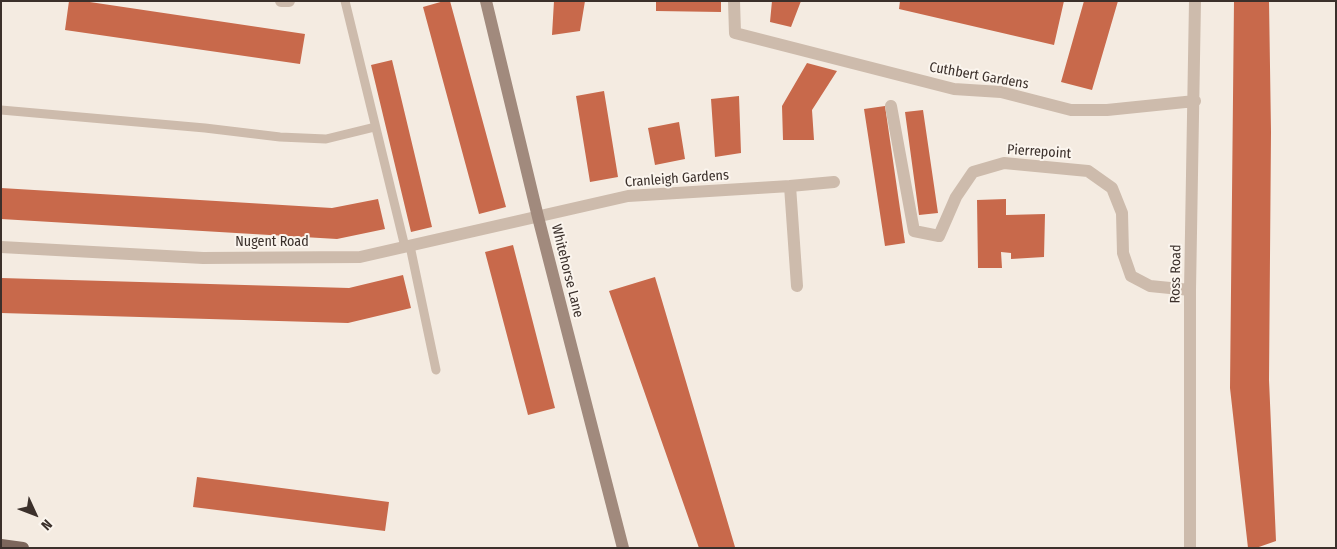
<!DOCTYPE html>
<style>
body{margin:0}
#map{position:relative;width:1337px;height:549px;overflow:hidden;background:#f4ebe1;font-family:"Fira Sans Condensed",sans-serif}
canvas{display:block}
.frame{position:absolute;inset:0;border:2px solid #3b302b;pointer-events:none}
.north{position:absolute;left:10px;top:489px;width:50px;height:50px;-webkit-text-stroke:4px #fbf5ee;paint-order:stroke;rotate:133deg;font-size:14px;font-weight:700;line-height:20px;text-align:center;color:#3b302b}
.north::after{content:'';display:block;margin:auto;width:18px;height:22px;background:#3b302b;clip-path:polygon(50% 0,100% 100%,50% 72%,0 100%)}
</style>
<div id="map">
<canvas width="1337" height="549"></canvas>
<div class="frame"></div>
<div class="north">N</div>
</div>
<script>
const ctx = document.querySelector('canvas').getContext('2d');
ctx.lineJoin = 'round';
function fillPath(path, color) { ctx.fillStyle = color; ctx.fill(path, 'evenodd'); }
const poly = rows => new Path2D(rows.map(r => 'M' + r).join(''));
function stroke(path, color, width, dash) { ctx.strokeStyle = color; ctx.lineWidth = width; ctx.lineCap = dash ? 'butt' : 'round'; ctx.setLineDash(dash || []); ctx.stroke(path); }
function drawText(font, color, halo, rows, align = 'center') {
  ctx.font = font + ' "Fira Sans Condensed",sans-serif'; ctx.lineWidth = 4; ctx.setLineDash([]); ctx.textBaseline = 'middle'; ctx.strokeStyle = halo; ctx.fillStyle = color; for (const [text, x, y, turn = 0] of rows) {
    ctx.save(); ctx.translate(x, y); ctx.rotate((+turn || 0) * Math.PI / 180); ctx.textAlign = isNaN(turn) ? turn : align; if (halo) ctx.strokeText(text, 0, 0); ctx.fillText(text, 0, 0); ctx.restore();
  }
}
fillPath(poly([
 [69,1,83,1,305,34,300,64,65,30],
 [444,1,450,1,506,207,479,214,423,7],
 [554,1,585,1,580,31,552,35],
 [656,1,721,1,721,12,656,11],
 [772,1,801,1,791,27,770,22],
 [900,1,1064,1,1054,45,899,9],
 [1084,1,1118,1,1092,90,1061,82],
 [1234,1,1269,1,1271,132,1269,380,1276,541,1256,548,1248,548,1230,388],
 [392,60,432,227,411,232,371,65],
 [807,63,837,71,812,110,814,140,783,140,782,106],
 [604,91,618,177,590,182,576,96],
 [739,96,741,153,715,157,711,99],
 [885,106,905,243,885,246,864,109],
 [923,110,938,213,919,215,905,112],
 [679,122,685,159,655,165,648,128],
 [1,188,332,208,378,199,385,229,337,239,1,219],
 [1006,199,1006,215,1045,214,1044,257,1011,259,1011,253,1001,252,1002,268,978,268,977,200],
 [513,245,555,408,528,415,485,252],
 [403,275,411,308,348,323,1,313,1,278,349,288],
 [655,277,735,547,734,548,699,548,609,291],
 [197,477,389,502,385,531,193,507]
]), '#c8694b');
stroke(poly([
 [345,1,405,247],
 [1,110,205,128,280,137,326,139,375,127],
 [410,246,436,370]
]), '#cdbbac', 9);
stroke(poly([
 [281,1,289,1],
 [734,1,735,33,954,89,1001,92,1071,110,1107,110,1195,101],
 [891,106,914,231,939,236,956,197,973,172,1004,163,1088,171,1112,188,1122,213,1123,253,1131,276,1150,286,1190,290],
 [790,186,834,182],
 [1,247,203,258,360,257,628,196,790,186,797,286],
 [1190,548,1190,290,1195,1]
]), '#cdbbac', 12);
stroke(poly([
 [486,1,538,217,623,548]
]), '#a18a7d', 12);
stroke(poly([
 [1,545,23,548]
]), '#7d675c', 12);
drawText('14px', '#3b302b', '#fbf5ee', [
 ["Cuthbert Gardens",979,76,10],
 ["Pierrepoint",1039,152,4],
 ["Cranleigh Gardens",677,179,-4],
 ["Nugent Road",272,242],
 ["Whitehorse Lane",567,271,76],
 ["Ross Road",1176,274,-89]
]);
</script>
